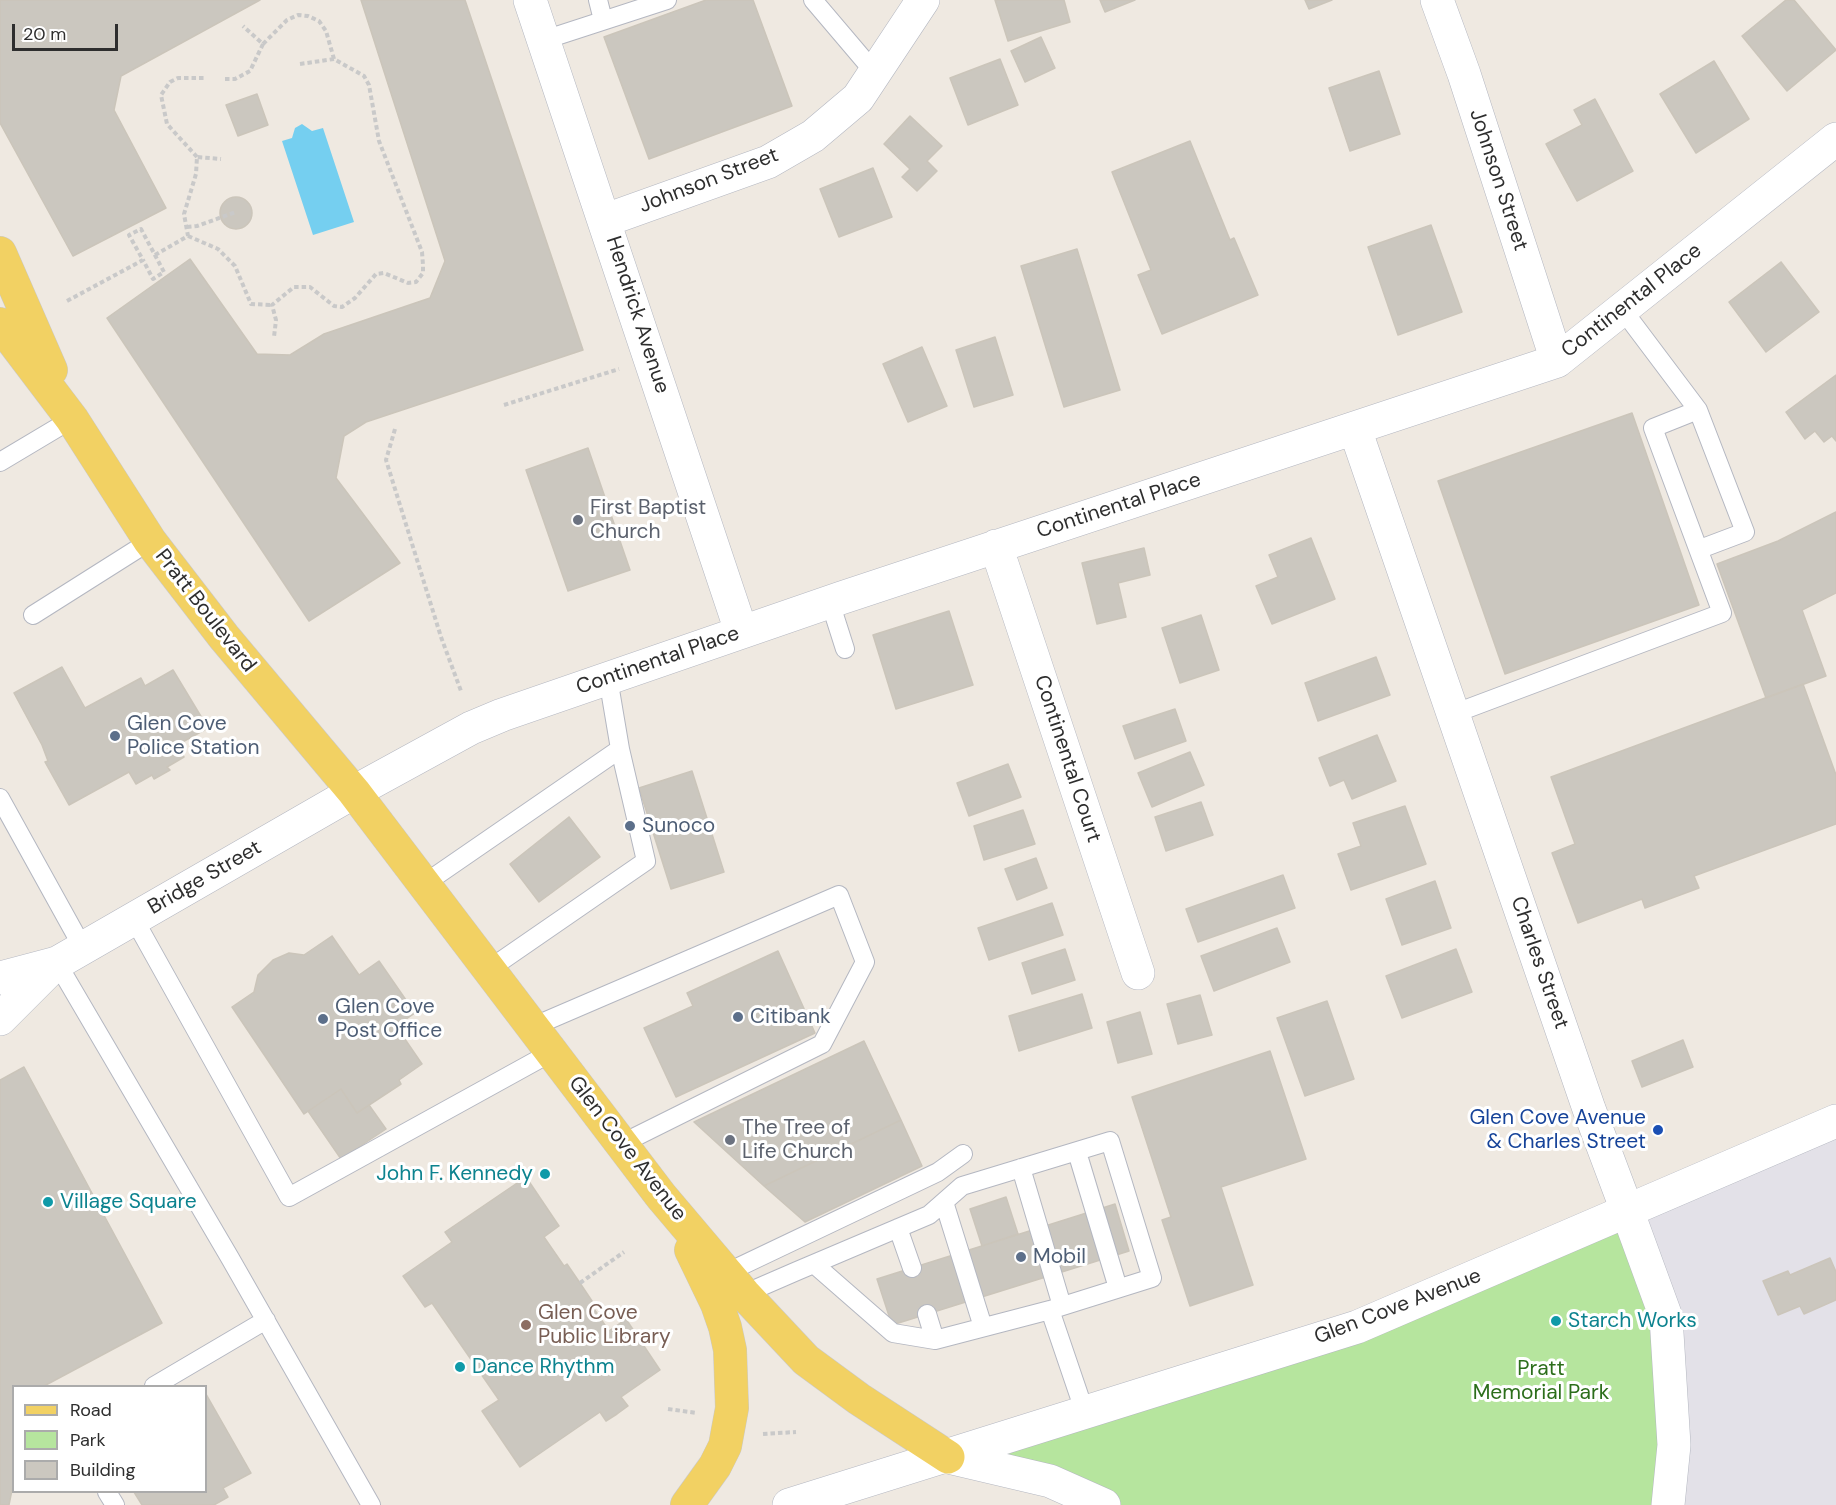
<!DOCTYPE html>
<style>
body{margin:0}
#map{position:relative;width:1836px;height:1505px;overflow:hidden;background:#efe9e1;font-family:"DM Sans",sans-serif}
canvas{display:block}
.legend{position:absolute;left:12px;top:1385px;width:195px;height:108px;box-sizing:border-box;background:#fff;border:2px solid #ababab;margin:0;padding:8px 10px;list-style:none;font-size:18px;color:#2e2e2e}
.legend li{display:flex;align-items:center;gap:12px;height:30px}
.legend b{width:30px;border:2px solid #ababab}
.scale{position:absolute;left:12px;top:24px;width:106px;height:27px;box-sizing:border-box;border:3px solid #2e2e2e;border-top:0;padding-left:8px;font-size:18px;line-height:21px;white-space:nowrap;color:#2e2e2e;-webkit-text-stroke:4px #fff;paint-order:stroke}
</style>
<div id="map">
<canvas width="1836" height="1505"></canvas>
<ul class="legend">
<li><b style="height:8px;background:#f2d163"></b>Road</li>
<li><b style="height:16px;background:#b6e59e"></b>Park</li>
<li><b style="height:16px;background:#cbc7bf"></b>Building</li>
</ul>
<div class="scale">20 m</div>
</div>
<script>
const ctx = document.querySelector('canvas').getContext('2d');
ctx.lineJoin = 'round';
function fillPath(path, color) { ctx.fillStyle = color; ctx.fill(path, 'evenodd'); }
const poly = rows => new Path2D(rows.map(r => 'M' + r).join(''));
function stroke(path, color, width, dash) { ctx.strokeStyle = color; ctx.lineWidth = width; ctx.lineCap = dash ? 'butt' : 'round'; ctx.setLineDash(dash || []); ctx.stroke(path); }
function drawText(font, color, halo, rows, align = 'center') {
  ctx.font = font + ' "DM Sans",sans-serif'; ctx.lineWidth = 6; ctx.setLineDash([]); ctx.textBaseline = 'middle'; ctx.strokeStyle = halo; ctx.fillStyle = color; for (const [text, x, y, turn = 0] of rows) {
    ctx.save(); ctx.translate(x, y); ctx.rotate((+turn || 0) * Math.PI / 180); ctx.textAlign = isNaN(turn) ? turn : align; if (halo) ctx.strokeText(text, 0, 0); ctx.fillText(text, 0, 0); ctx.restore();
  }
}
fillPath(poly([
 [1836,1122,1836,1505,1662,1505,1620,1211]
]), '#e3e1e8');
fillPath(poly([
 [1620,1211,1660,1318,1662,1505,1074,1505,975,1448,1357,1327]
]), '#b6e59e');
fillPath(poly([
 [302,124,312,131,323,128,354,222,313,235,282,141,292,138,295,128]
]), '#75cff0');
const building = poly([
 [0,0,260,0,121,76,114,110,166,208,73,256,0,123,0,0],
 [361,0,465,0,583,350,366,422,344,436,336,478,400,563,309,621,107,318,190,259,257,354,290,355,324,334,430,298,445,261,361,0],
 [706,0,753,0,792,106,649,159,604,37,706,0],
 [995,0,1064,0,1070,22,1008,41,995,0],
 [1100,0,1135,0,1105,12,1100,0],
 [1305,0,1332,0,1309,9,1305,0],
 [1786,0,1794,0,1836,50,1787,91,1742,36,1786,0],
 [1041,37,1055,68,1025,82,1011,51,1041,37],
 [1000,59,1018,105,968,125,950,78,1000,59],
 [1714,61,1749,119,1696,153,1660,94,1714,61],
 [1379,71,1400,134,1350,151,1329,88,1379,71],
 [257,94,268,125,238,136,226,105,257,94],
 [1595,99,1633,171,1577,201,1546,144,1582,125,1574,110,1595,99],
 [910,116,942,146,927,161,937,171,917,191,902,177,910,169,884,144,910,116],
 [1190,141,1230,240,1234,238,1258,295,1162,334,1138,275,1151,270,1112,172,1190,141],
 [873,168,892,217,839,237,820,189,873,168],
 '220 213a16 16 0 1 1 32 0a16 16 0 1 1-32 0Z',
 [1431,225,1462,312,1398,335,1368,247,1431,225],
 [1077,249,1120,390,1064,407,1021,266,1077,249],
 [1781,262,1819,312,1766,352,1729,302,1781,262],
 [995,337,1013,395,974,407,956,350,995,337],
 [922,347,947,406,908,422,883,364,922,347],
 [1836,375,1836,441,1832,436,1824,442,1815,431,1805,439,1786,412,1836,375],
 [1632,413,1699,605,1505,674,1438,481,1632,413],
 [588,448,630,570,568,591,526,470,588,448],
 [1836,512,1836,593,1802,610,1826,676,1766,698,1717,564,1778,541,1836,512],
 [1311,538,1335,599,1272,624,1256,586,1278,577,1269,555,1311,538],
 [1144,548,1150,575,1118,583,1126,617,1097,624,1082,563,1144,548],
 [949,611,973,685,896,709,873,635,949,611],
 [1201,615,1219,670,1180,683,1162,628,1201,615],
 [1376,657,1390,695,1318,721,1305,683,1376,657],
 [62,667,85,708,141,678,145,686,173,670,208,728,177,745,184,757,167,767,170,770,154,779,152,775,136,784,129,772,69,805,45,762,48,761,42,745,14,693,62,667],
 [1803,684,1836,775,1836,824,1694,876,1699,888,1645,908,1642,899,1578,923,1552,853,1575,844,1551,777,1803,684],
 [1175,709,1186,741,1135,759,1123,726,1175,709],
 [1377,735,1396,781,1352,799,1344,780,1330,786,1319,758,1377,735],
 [1190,752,1204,785,1152,807,1138,773,1190,752],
 [1008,764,1021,797,969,816,957,783,1008,764],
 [692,771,724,872,671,889,639,788,692,771],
 [1201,802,1213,835,1166,851,1155,817,1201,802],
 [1405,806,1426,864,1351,890,1338,854,1361,846,1353,823,1405,806],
 [1023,810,1035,844,984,860,974,826,1023,810],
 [569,817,600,857,539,902,510,864,569,817],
 [1036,858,1047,888,1017,900,1005,869,1036,858],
 [1283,875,1295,908,1198,942,1186,909,1283,875],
 [1435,881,1451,928,1402,945,1386,899,1435,881],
 [1052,903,1063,935,989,960,978,928,1052,903],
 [1277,928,1290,962,1214,991,1201,956,1277,928],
 [332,936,359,975,379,961,415,1013,396,1026,422,1064,399,1080,401,1084,357,1113,341,1089,304,1114,232,1007,254,992,258,975,273,960,289,953,304,955,332,936],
 [1065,949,1075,980,1032,994,1022,963,1065,949],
 [1456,949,1472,992,1402,1018,1386,976,1456,949],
 [778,951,815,1033,676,1097,644,1028,693,1006,687,993,778,951],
 [1082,994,1092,1028,1019,1051,1009,1016,1082,994],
 [1200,995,1212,1035,1178,1044,1167,1004,1200,995],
 [1327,1001,1354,1079,1305,1096,1277,1018,1327,1001],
 [1140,1012,1152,1054,1118,1063,1107,1022,1140,1012],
 [1683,1040,1693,1067,1642,1087,1632,1061,1683,1040],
 [864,1041,901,1120,764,1186,694,1122,864,1041],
 [1270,1051,1306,1159,1221,1187,1253,1285,1190,1306,1162,1220,1171,1217,1132,1097,1270,1051],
 [24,1067,162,1323,44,1386,14,1386,14,1480,9,1505,0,1505,0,1080,24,1067],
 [341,1089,357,1113,369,1105,386,1129,341,1159,308,1111,341,1089],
 [901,1120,922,1166,805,1222,764,1186,901,1120],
 [526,1177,559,1226,544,1237,564,1266,567,1264,580,1283,592,1301,590,1303,609,1331,626,1319,660,1370,621,1397,628,1406,617,1414,606,1421,600,1412,520,1467,482,1411,499,1400,432,1303,425,1307,403,1276,452,1242,445,1232,526,1177],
 [1006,1197,1018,1234,982,1246,970,1209,1006,1197],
 [1115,1204,1129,1251,892,1325,877,1279,1115,1204],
 [1830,1258,1836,1272,1836,1300,1804,1314,1800,1306,1778,1315,1763,1281,1788,1271,1790,1275,1830,1258],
 [206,1394,251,1473,223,1488,228,1497,214,1505,142,1505,134,1492,206,1492,206,1394]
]);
fillPath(building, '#cbc7bf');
stroke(building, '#cbc5ba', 1.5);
const service = poly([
 [598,0,603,20],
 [813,0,875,73],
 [544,40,667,0],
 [1698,410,1745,532,1700,549],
 [0,462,72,419],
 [830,602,845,649],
 [33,615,150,541],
 [608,678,620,749],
 [1453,714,1722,613,1653,428,1698,410,1622,309],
 [0,798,83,948],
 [424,884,620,749,646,861,488,970],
 [134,919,289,1197,552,1052],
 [57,963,230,1258,371,1505],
 [532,1027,839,895,865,962,822,1044,621,1144],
 [1077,1152,1118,1288],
 [1021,1168,1062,1306],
 [944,1202,983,1327],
 [898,1228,912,1268],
 [726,1273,938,1172,963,1154],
 [744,1294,797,1271,929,1215,962,1186,1110,1141,1152,1278,1050,1310,935,1340,893,1333,814,1264],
 [1050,1310,1085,1413],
 [927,1314,935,1340],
 [154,1386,266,1320],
 [107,1492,115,1505]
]);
const minor = poly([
 [530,0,741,631],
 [1437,0,1464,74,1557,361],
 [606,220,768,162,813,136,858,98,923,0],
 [1355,429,1589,1109,1628,1213],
 [996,546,1138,973],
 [354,792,471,728,502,715,841,598,1557,361,1836,139]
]);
const tertiary = poly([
 [1628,1213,1666,1317,1674,1445,1668,1505],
 [948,1457,1050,1481,1104,1505]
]);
const secondary = poly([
 [0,978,57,963,354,792],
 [0,1019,56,963],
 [789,1505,1357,1327,1836,1121]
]);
const primary = poly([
 [0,253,51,370],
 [0,324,72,419,150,541,224,637,354,792,661,1196,744,1294,806,1360,859,1399,948,1457],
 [687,1505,715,1466,725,1446,732,1408,730,1350,725,1327,717,1304,691,1250]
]);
stroke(service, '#b4b7c1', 20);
stroke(minor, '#b4b7c1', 34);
stroke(tertiary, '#b4b7c1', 34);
stroke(secondary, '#b4b7c1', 34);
stroke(primary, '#c9c9c9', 34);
stroke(poly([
 [263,44,287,20,298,15,308,16,319,21,326,31,334,59,364,76,369,85,379,141,422,252,423,265,423,273,416,282,408,283,384,273,376,274,355,298,342,307,334,306,310,287,294,287,272,305,276,320,274,337],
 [300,64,334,59],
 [225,79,235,79,250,71,263,44,243,26],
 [197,157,167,124,161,95,170,82,178,78,206,78],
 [187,227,197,226,236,212],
 [188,236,218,249,235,266,251,304,272,305],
 [155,255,188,236,184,214,196,174,197,157,221,159],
 [67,301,143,260,129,235,141,229,164,272,153,279,143,260],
 [504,405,619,369],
 [395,429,386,460,441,637,461,691],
 [580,1283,624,1252],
 [668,1409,697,1413],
 [763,1434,796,1432]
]), '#c9c9c9', 4, [4.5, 3]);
stroke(service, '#fff', 18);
stroke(minor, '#fff', 33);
stroke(tertiary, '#fff', 33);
stroke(secondary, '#fff', 33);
stroke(primary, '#f2d163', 33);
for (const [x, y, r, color] of [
 [578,520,6,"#6b7280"],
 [115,736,6,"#5c6f8a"],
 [630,826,6,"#5c6f8a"],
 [738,1017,6,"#5c6f8a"],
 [323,1019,6,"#5c6f8a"],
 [1658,1130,6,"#1a4fb4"],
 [730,1140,6,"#6b7280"],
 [545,1174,6,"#0f9aa8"],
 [48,1202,6,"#0f9aa8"],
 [1021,1257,6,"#5c6f8a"],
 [1556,1321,6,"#0f9aa8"],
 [526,1325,6,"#8d6e63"],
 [460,1367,6,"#0f9aa8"]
]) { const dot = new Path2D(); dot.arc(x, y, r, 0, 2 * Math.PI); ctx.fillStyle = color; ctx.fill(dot); stroke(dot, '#fff', 2); }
drawText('21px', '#2e2e2e', '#fff', [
 ["Johnson Street",1498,180,72],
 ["Johnson Street",709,181,-21],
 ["Continental Place",1632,301,-38],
 ["Hendrick Avenue",637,315,72],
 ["Continental Place",1119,506,-18],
 ["Pratt Boulevard",205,611,52],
 ["Continental Place",658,661,-19],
 ["Continental Court",1067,759,72],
 ["Bridge Street",205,878,-30],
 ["Charles Street",1539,963,71],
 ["Glen Cove Avenue",627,1149,52],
 ["Glen Cove Avenue",1398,1307,-21]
]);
drawText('21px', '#5b616d', '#fff', [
 ["First Baptist",590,508],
 ["Church",590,532],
 ["The Tree of",742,1128],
 ["Life Church",742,1152]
], 'left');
drawText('21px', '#4e5e75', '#fff', [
 ["Glen Cove",127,724],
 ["Police Station",127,748],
 ["Sunoco",642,826],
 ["Glen Cove",335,1007],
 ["Post Office",335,1031],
 ["Citibank",750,1017],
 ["Mobil",1033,1257]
], 'left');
drawText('21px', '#164399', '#fff', [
 ["Glen Cove Avenue",1646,1118],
 ["& Charles Street",1646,1142]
], 'right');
drawText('21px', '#0d838f', '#fff', [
 ["John F. Kennedy",533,1174,"right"],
 ["Village Square",60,1202],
 ["Starch Works",1568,1321],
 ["Dance Rhythm",472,1367]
], 'left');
drawText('21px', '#785e54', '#fff', [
 ["Glen Cove",538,1313],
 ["Public Library",538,1337]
], 'left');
drawText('21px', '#2c6e1b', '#fff', [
 ["Pratt",1541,1369],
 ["Memorial Park",1541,1393]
]);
</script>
